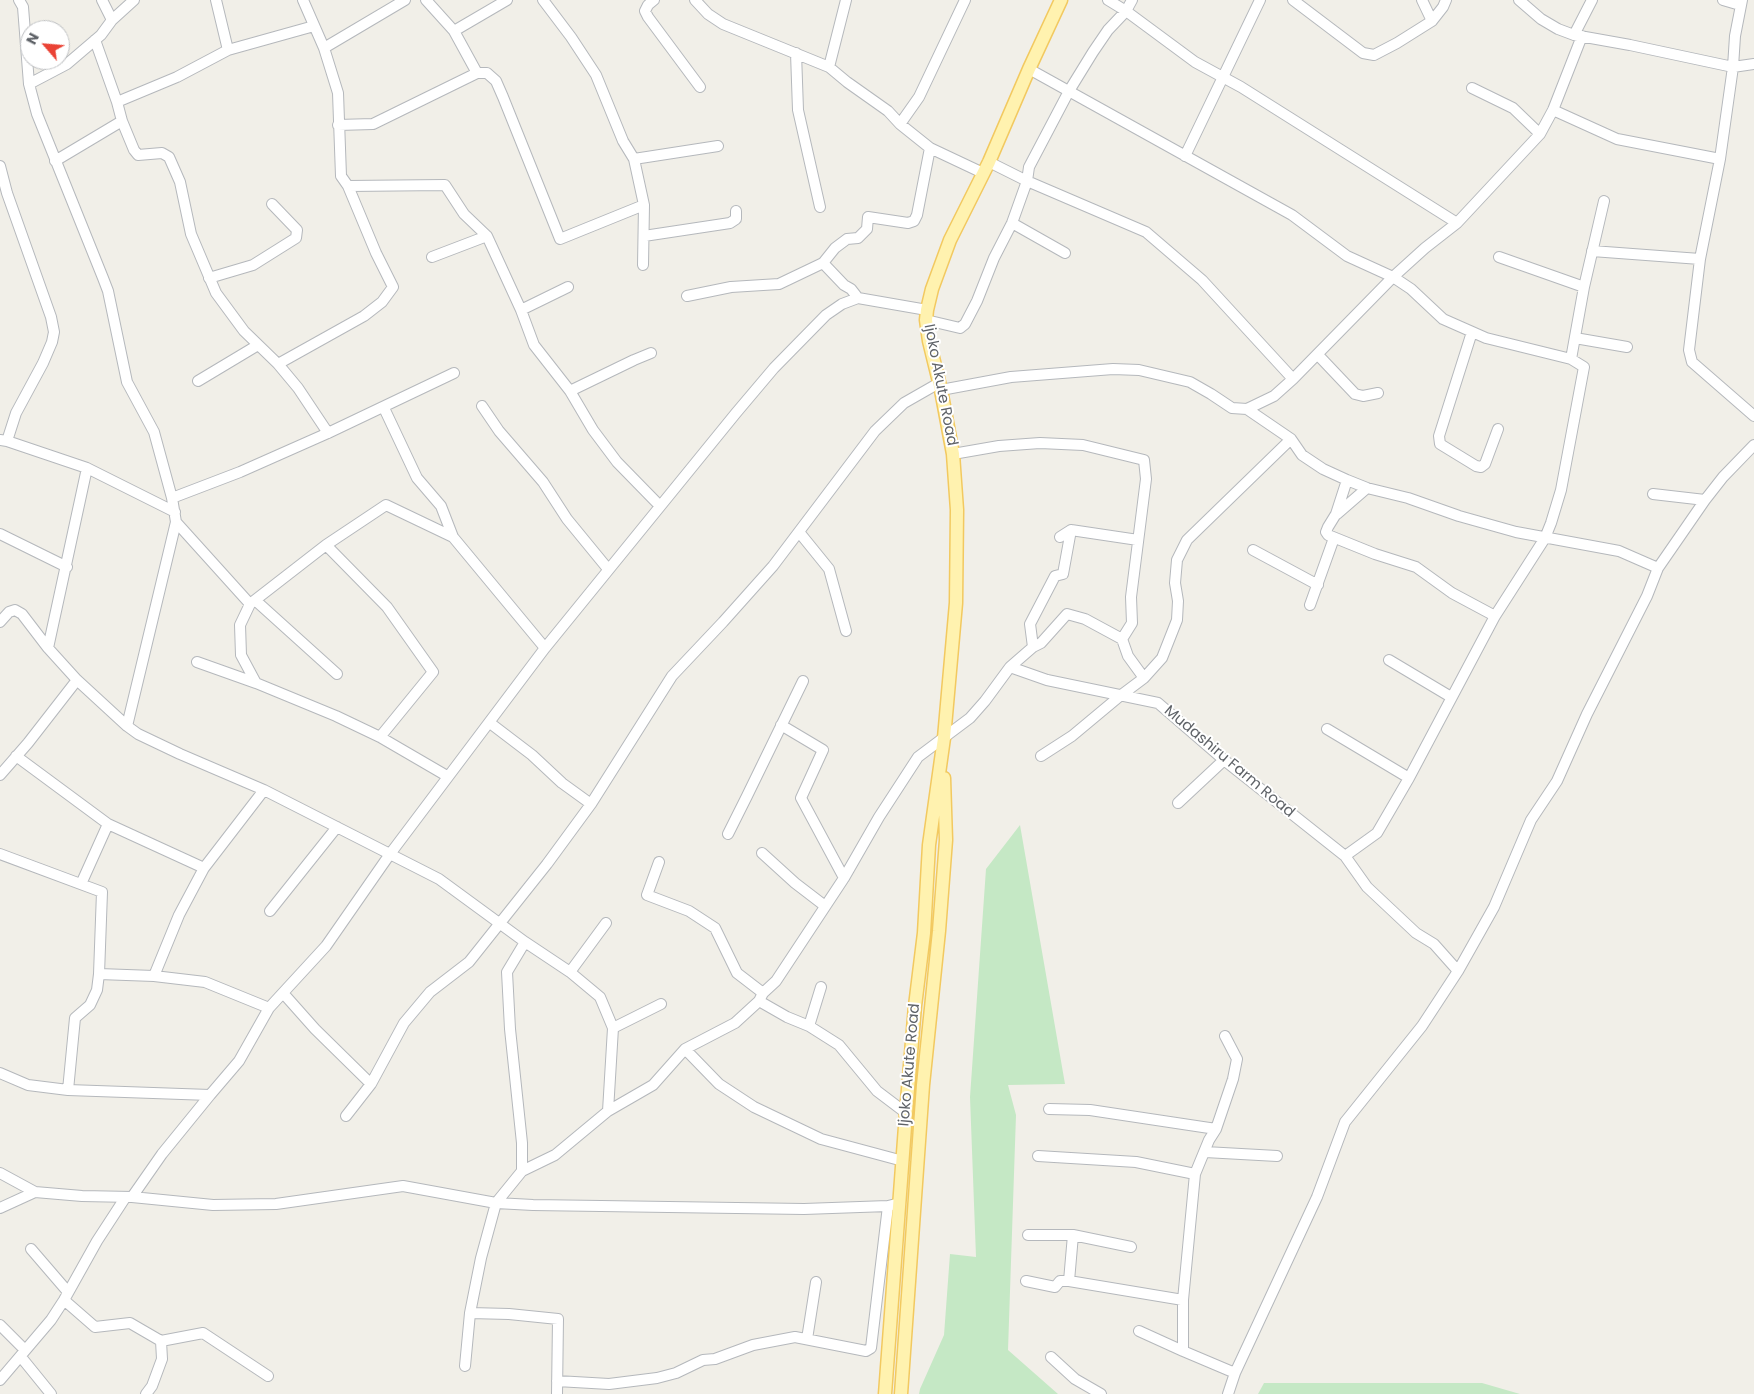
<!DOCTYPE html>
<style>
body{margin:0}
#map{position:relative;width:1754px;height:1394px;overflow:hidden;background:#f1efe8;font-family:Poppins,sans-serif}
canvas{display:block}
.north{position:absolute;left:20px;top:20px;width:50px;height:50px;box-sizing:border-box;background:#fff;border:1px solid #bfc1c3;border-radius:50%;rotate:297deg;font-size:14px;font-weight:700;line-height:20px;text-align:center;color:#5f6368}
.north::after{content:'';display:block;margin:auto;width:18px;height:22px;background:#ea4335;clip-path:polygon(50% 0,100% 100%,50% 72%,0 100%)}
</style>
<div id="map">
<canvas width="1754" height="1394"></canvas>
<div class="north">N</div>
</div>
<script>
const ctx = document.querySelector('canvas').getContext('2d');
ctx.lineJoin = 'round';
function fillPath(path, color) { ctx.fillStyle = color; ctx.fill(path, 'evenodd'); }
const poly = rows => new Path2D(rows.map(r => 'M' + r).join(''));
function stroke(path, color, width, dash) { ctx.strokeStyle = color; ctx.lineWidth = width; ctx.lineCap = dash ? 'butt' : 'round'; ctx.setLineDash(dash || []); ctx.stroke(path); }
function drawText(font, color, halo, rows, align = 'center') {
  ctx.font = font + ' Poppins,sans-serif'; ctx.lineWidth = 4; ctx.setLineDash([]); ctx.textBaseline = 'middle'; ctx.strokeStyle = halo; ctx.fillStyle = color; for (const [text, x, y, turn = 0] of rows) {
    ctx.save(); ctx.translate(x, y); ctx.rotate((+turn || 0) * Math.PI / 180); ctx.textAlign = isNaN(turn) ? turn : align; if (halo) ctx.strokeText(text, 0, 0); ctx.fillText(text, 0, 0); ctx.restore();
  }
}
fillPath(poly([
 [1020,825,1065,1084,1008,1085,1016,1115,1008,1350,1058,1394,919,1394,920,1389,944,1335,950,1254,976,1257,970,1097,986,869],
 [1264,1383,1482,1383,1520,1394,1258,1394]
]), '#c5e8c5');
const minor = poly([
 [19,0,23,7,29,84,37,114,103,278,108,291,127,382,154,432,172,498,176,522,250,604],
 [102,0,112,20],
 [216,0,228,50],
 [426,0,454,31,477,73],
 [543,0,571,37,596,75,623,141,634,159,644,205,643,265],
 [654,0,648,5,645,11,648,17,700,87],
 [695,0,708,14,723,24,829,67,847,82,888,111,900,124,930,148,983,173],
 [1108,0,1126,11,1195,62,1241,87,1457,223],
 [1293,0,1363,53,1374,55,1397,43,1432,21,1443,7,1446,0],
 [1422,0,1432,21],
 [1519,0,1541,19,1558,29,1574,35,1630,45,1733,67,1754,64],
 [1723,0,1740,5],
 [1742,0,1735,36,1733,67,1720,159,1700,259,1689,350,1692,362,1754,416],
 [454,31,507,0],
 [1574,35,1592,0],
 [95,40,117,102,122,121,134,150,138,155,162,153,169,157,180,182,191,234,216,293,244,331,278,364,298,388,328,433],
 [324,48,405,0],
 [796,53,798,110,820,207],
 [829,67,846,0],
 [1029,69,1292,215,1347,256,1393,277,1411,289,1443,319,1486,338,1571,359,1584,367,1561,490,1551,523,1545,538,1495,616,1409,778,1377,833,1345,856],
 [29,84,67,64,101,35,112,20,134,0],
 [1472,88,1513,108,1540,134],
 [117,102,177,77,228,50,314,26],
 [1553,110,1617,139,1720,159],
 [900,124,919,97,965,0],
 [338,125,373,124,477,73,487,73,496,81,503,97,560,239,644,205],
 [1185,156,1260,0],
 [634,159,718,146],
 [55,161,122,121],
 [989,162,1027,181,1146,232,1202,280,1293,379],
 [0,166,7,193,51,317,54,332,52,342,43,363,16,413,7,441],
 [348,186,445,185,464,214,487,236,521,310,534,345,570,391,593,430,617,462,660,506],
 [1012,223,1065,253],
 [644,236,730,223,736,219,736,211],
 [1592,251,1700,259],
 [432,257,487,236],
 [1499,257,1584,287],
 [823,263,835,248,847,239,858,238,867,229,868,217,908,223,914,221,917,215,930,148],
 [209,278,253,265,296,238,297,230,272,204],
 [687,296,731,287,779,284,823,263,844,285,851,289,858,298],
 [521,310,568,287],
 [926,320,960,328,965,324,977,301,994,258,1012,223,1027,181,1029,167,1069,91,1093,52,1108,30,1126,11,1132,0],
 [1472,332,1439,436,1440,444,1476,466,1481,467,1485,464,1498,429],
 [1575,338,1627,347],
 [1318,355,1355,394,1363,396,1378,393],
 [1571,359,1584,287,1604,201],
 [278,364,364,316,382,302,393,287,376,253,348,186,341,176,338,93,324,48,303,0],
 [198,381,258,345],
 [941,390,1011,377,1113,369,1139,370,1190,382,1211,394,1232,408,1247,409,1274,396,1293,379,1393,277,1425,248,1457,223,1540,134,1553,110,1582,36],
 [570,391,634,360,651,353],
 [482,406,499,431,543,482,567,519,608,569],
 [384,408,417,478,441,506,453,537],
 [1247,409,1291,439,1302,455,1323,469,1347,480,1367,488,1408,498,1459,516,1516,532,1619,551,1658,568],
 [0,440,7,441,87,468,175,512],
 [953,454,999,446,1040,443,1083,445,1144,460,1146,479,1131,597,1132,623,1122,639],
 [1347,480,1336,514,1328,527,1326,532,1328,535,1375,554,1416,567,1452,593,1495,616],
 [1653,494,1705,500],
 [172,498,240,472,328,433,454,373],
 [1337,514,1367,488],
 [799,532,829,569,846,631],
 [0,534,67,567],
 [1060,537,1071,530,1138,540],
 [326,545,387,607,433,672,380,737],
 [1253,550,1318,585],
 [255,600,337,674],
 [1310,605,1334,538],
 [0,622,9,612,15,610,22,614,48,648,77,680,127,726,138,734,180,754,264,790,439,879,525,942,570,972,600,997,613,1028,608,1111],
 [1033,647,1030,624,1055,576,1063,574,1071,530],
 [48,648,87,468],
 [1389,660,1451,697],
 [197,662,256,683],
 [1010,667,1033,647,1041,643,1067,614,1085,619,1122,639,1128,656,1144,678],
 [490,723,532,755,562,783,591,804],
 [781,725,823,750,801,798,844,878],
 [127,726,176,522],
 [1327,729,1409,778],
 [16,756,108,824,204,868],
 [1041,756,1072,736,1120,696,1144,678,1162,658,1177,620,1178,601,1175,583,1177,560,1187,540,1291,439],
 [0,775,28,743,77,680],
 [447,776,380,737,336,716,256,683,241,655,240,625,250,604,326,545,386,505,453,537,545,648],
 [1178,803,1224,760],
 [728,834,747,796,803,681],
 [762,853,795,883,825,906],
 [0,854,102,892,99,974,154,976,205,982,269,1008],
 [659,862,647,895,689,911,715,928,737,973,763,993],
 [81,884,108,824],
 [270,911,337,827],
 [570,972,606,923],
 [154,976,179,915,204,868,264,790],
 [283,993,315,1029,371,1084],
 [759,1001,787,1017,809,1026,839,1045,877,1091,906,1113],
 [809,1026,821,987],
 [613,1028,661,1004],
 [1225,1036,1237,1059,1233,1079,1216,1129,1209,1140,1195,1174,1183,1300,1183,1351,1235,1373],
 [685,1049,719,1084,754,1107,821,1139,903,1161],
 [0,1073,28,1085,68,1090,210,1095],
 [68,1090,75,1018,90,1005,97,990,99,974],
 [1049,1109,1090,1110,1216,1129],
 [346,1116,371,1084,404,1023,430,992,469,962,547,864,591,804,672,676,723,622,773,566,875,431,904,403,939,383],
 [1205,1152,1277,1156],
 [1038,1156,1136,1162,1195,1174],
 [522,1171,555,1155,608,1111,653,1085,685,1049,735,1023,759,1001,763,993,776,981,844,878,879,817,918,757,970,718,985,701,1010,667,1047,680,1158,703,1224,760,1345,856,1367,887,1416,933,1434,944,1458,971],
 [0,1173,35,1192,82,1196,132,1197,213,1205,276,1204,403,1186,496,1203,533,1205,804,1209,888,1206,900,1203],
 [132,1197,162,1154,210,1095,239,1061,269,1008,326,946,390,854,545,648,736,413,774,368,826,315,842,304,858,298,927,310],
 [0,1208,35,1192],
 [1028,1235,1073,1235,1069,1281],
 [1073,1235,1131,1247],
 [31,1249,68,1292],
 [1026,1281,1055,1287,1060,1281,1069,1281,1183,1300],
 [64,1300,95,1327,130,1323,161,1341,203,1333,268,1376],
 [470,1313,509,1314,558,1319,557,1394],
 [0,1325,25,1350],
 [1139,1331,1183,1351],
 [807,1339,816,1282],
 [21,1357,51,1394],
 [1051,1357,1075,1379,1101,1394],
 [465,1366,470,1313,481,1258,496,1203,522,1171,522,1143,510,1029,507,972,525,942],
 [0,1380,51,1320,64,1300,97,1241,125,1198],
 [557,1381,609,1384,657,1378,676,1373,703,1360,715,1359,753,1345,795,1337,866,1351,871,1348,888,1206],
 [146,1394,152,1386,162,1359,161,1341],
 [1228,1394,1235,1373,1317,1197,1345,1122,1422,1026,1458,971,1494,907,1531,820,1557,781,1587,714,1647,596,1658,568,1705,500,1723,477,1754,445]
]);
const major = poly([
 [885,1394,906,1113,915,1006,924,933,929,845,944,738,956,603,957,510,953,454,941,390,929,341,926,320,927,310,932,289,950,240,989,162,1029,69,1061,0],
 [901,1394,923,1085,939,931,946,840,944,778]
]);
stroke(minor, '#b5b8bc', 12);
stroke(major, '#f2c960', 15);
stroke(minor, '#fff', 10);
stroke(major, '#fff2af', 12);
drawText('15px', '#5f6368', '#fff', [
 ["Ijoko Akute Road",940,385,79],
 ["Mudashiru Farm Road",1229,762,40],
 ["Ijoko Akute Road",910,1065,-85]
]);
</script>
